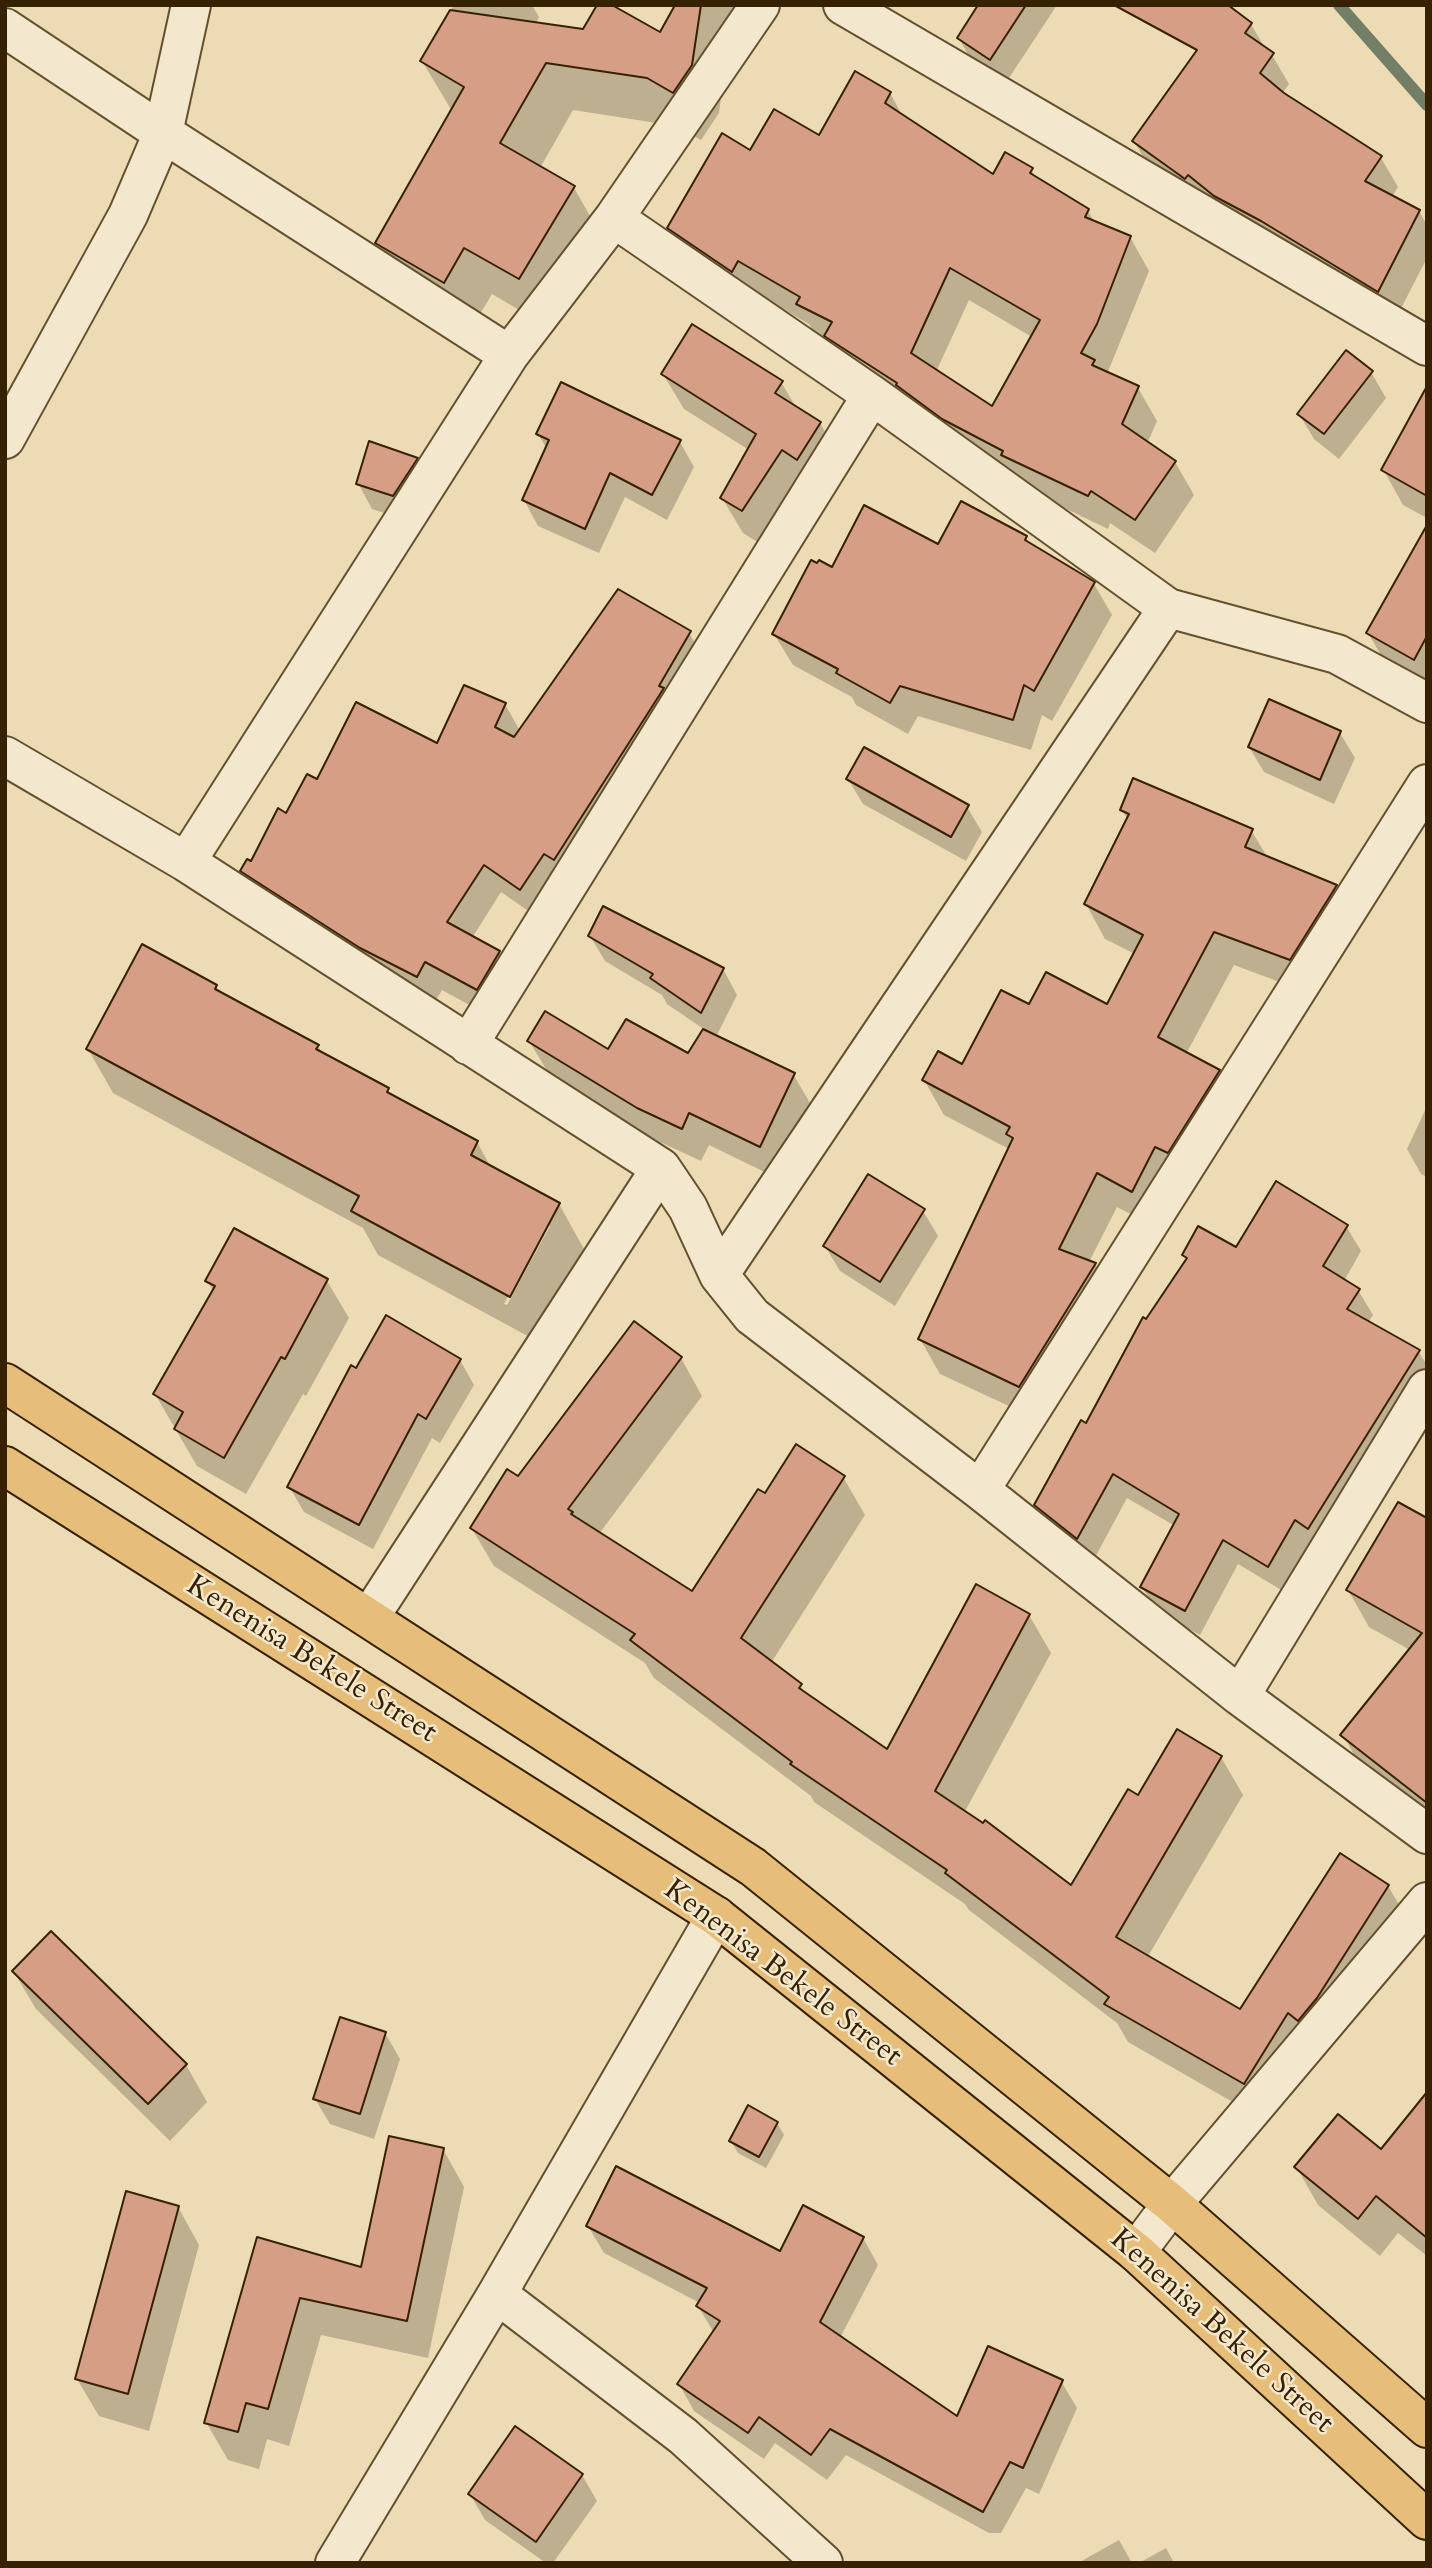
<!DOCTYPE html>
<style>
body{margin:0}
#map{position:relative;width:1432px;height:2568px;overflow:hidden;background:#eddbb3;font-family:Cardo,serif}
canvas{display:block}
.frame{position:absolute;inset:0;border:7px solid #362102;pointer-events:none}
</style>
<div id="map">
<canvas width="1432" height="2568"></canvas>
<div class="frame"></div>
</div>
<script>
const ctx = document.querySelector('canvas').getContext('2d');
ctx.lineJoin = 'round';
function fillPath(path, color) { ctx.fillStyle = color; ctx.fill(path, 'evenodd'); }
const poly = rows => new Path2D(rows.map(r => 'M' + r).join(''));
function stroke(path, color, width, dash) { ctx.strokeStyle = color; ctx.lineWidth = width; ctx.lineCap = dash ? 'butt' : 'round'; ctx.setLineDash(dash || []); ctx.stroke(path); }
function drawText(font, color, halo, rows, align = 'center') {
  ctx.font = font + ' Cardo,serif'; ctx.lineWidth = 5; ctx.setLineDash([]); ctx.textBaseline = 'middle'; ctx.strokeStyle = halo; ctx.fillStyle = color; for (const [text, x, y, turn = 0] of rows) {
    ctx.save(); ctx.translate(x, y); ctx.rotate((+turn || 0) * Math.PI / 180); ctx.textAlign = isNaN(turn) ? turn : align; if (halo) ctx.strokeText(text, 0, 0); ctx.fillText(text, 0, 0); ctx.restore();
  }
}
fillPath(poly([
 [454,5,532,5,539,17,536,24,584,31,660,35,678,5,734,5,719,113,701,140,676,126,573,110,540,168,574,188,601,235,546,326,492,294,471,329,404,290,377,243,452,111,422,61],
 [980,5,1057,5,1005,84,973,64,959,38],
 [1172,5,1230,5,1251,24,1266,50,1272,55,1289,84,1282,94,1381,158,1398,187,1392,197,1419,211,1427,225,1427,258,1395,320,1151,171,1134,141,1218,75],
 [890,93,903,117,993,176,1031,169,1037,180,1088,211,1095,223,1130,237,1149,271,1107,374,1138,388,1157,421,1147,444,1175,462,1194,495,1155,553,1110,523,1108,529,1023,488,817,338,809,324,757,294,688,261,669,228,751,153,820,137],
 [969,300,1032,337,993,408,936,372],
 [1371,372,1386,398,1339,459,1314,439,1299,414],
 [663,374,781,382,797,409,820,423,840,458,762,545,743,533,722,498,749,450,684,409],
 [1427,411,1427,518,1403,505,1383,469],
 [538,434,680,442,694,467,667,520,625,497,599,553,538,526,524,500,547,449],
 [416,459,431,485,408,521,372,509,358,483],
 [1427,529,1427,690,1389,669,1368,633],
 [1025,537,1031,546,1094,584,1112,615,1052,721,1042,715,1031,750,918,716,908,734,856,705,852,697,793,665,774,634,833,569,938,547],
 [689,633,706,662,537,917,501,892,472,938,499,952,516,981,493,1018,442,990,433,1005,259,900,242,871,318,782,438,746,505,704,520,731],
 [1340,733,1355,758,1334,804,1264,772,1249,747],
 [848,779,967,807,982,832,966,861,863,804],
 [1122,810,1251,830,1268,858,1336,887,1355,921,1309,993,1234,965,1186,1054,1219,1071,1238,1106,1152,1225,1117,1207,1089,1262,1095,1264,1115,1298,1039,1420,940,1374,920,1339,1009,1149,944,1115,924,1080,963,1066,1030,1007,1108,1006,1135,954,1105,939,1086,904,1128,820],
 [590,936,723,969,737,995,716,1037,793,1074,813,1108,779,1179,709,1145,701,1161,658,1141,549,1074,529,1041,608,1052,689,1056,705,1030,667,1004,662,995,605,961],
 [216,986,221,994,318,1046,323,1055,387,1090,391,1096,477,1142,492,1169,559,1204,584,1249,535,1340,378,1255,363,1228,113,1093,88,1049],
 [546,1226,550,1226,507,1305,504,1304],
 [1427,1106,1427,1177,1421,1174,1407,1149],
 [923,1211,938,1236,895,1306,840,1271,825,1246],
 [1346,1226,1361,1251,1344,1281,1358,1290,1373,1315,1368,1323,1418,1351,1427,1365,1427,1386,1283,1591,1238,1564,1200,1635,1157,1612,1142,1587,1175,1526,1127,1498,1092,1563,1051,1531,1037,1505,1147,1321,1187,1261,1184,1255,1237,1250],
 [207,1281,327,1281,349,1318,306,1396,303,1394,246,1494,197,1466,155,1394,214,1292],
 [681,1358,702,1396,599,1534,693,1593,766,1496,843,1477,865,1515,771,1663,800,1685,807,1696,888,1751,1029,1615,1051,1653,964,1813,1071,1888,1138,1797,1221,1757,1243,1795,1147,1958,1241,2011,1388,1886,1410,1923,1266,2121,1128,2042,1117,2023,969,1910,965,1904,814,1802,811,1796,654,1678,645,1663,494,1566,472,1529,518,1478],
 [460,1360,474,1385,440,1443,432,1438,373,1549,304,1512,289,1486,356,1370],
 [1427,1518,1427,1822,1364,1772,1343,1735,1410,1650,1369,1627,1348,1590],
 [14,1972,186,2065,207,2102,170,2141,36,2009],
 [385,2033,400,2059,374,2139,330,2124,315,2099],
 [1427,2095,1427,2256,1398,2233,1380,2256,1318,2205,1297,2168,1381,2152],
 [777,2123,784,2135,766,2168,738,2153,731,2141],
 [443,2149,464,2187,428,2358,321,2335,289,2446,267,2439,259,2469,228,2460,206,2422,259,2239,362,2269],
 [178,2207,199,2245,149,2431,99,2416,77,2379],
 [588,2226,780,2253,863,2238,878,2265,840,2338,958,2418,1061,2381,1077,2408,1039,2494,1026,2488,1001,2533,989,2533,846,2455,827,2480,775,2443,764,2459,694,2411,679,2384,714,2333,698,2306,700,2303,604,2253],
 [582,2475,597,2501,553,2563,546,2563,485,2520,470,2494],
 [1119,2540,1132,2563,1078,2563],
 [1166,2548,1174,2563,1139,2563]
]), '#0003');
stroke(poly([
 [1339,5,1427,105]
]), '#727e65', 12);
const building = poly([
 [597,5,612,5,660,32,675,5,701,5,692,65,673,93,647,78,546,63,500,143,575,186,519,279,464,248,444,283,375,243,464,87,420,61,450,10,583,29,597,5],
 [978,5,1026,5,990,60,957,38,978,5],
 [1114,5,1228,5,1252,23,1245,33,1274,53,1260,73,1284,93,1382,156,1365,181,1420,210,1378,292,1261,221,1214,196,1188,175,1185,179,1132,141,1197,50,1114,5],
 [855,71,891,92,885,103,993,174,1005,152,1033,168,1030,173,1089,209,1085,217,1131,236,1097,324,1081,353,1095,360,1092,365,1139,386,1122,424,1176,461,1135,520,1091,491,1088,496,1001,455,1003,451,942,419,896,385,897,383,824,336,832,322,796,304,800,297,738,261,732,272,667,228,722,133,750,150,774,109,819,135,855,71],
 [950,268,1040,320,992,406,911,353,950,268],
 [692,324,783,381,775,393,821,422,797,460,782,450,742,511,720,498,756,434,661,374,692,324],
 [1346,350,1373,371,1324,434,1297,414,1346,350],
 [561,382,681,440,652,495,610,473,585,529,522,500,549,440,536,434,561,382],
 [1427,386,1427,496,1381,470,1427,386],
 [369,441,418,458,393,496,356,484,369,441],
 [961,501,1027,536,1025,540,1095,582,1034,691,1024,685,1013,720,900,686,890,703,836,673,838,669,772,634,811,560,817,563,819,560,832,567,864,505,938,544,961,501],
 [1427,525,1427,636,1414,660,1366,633,1427,525],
 [618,589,691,631,659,686,664,688,554,860,544,854,520,890,484,865,447,922,500,951,477,990,425,962,417,977,360,948,240,871,247,859,251,861,278,808,286,813,307,774,317,779,356,702,437,743,464,685,506,703,495,727,514,737,618,589],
 [1269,699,1341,731,1320,780,1248,747,1269,699],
 [864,747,969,805,951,837,846,779,864,747],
 [1133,778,1253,829,1245,847,1337,885,1290,960,1214,932,1158,1037,1220,1070,1168,1153,1155,1147,1132,1192,1097,1173,1059,1249,1096,1263,1019,1387,918,1339,1013,1138,1006,1134,1010,1127,922,1080,938,1051,962,1064,1001,990,1029,1004,1046,972,1107,1004,1143,935,1084,904,1129,814,1120,810,1133,778],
 [603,906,724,968,701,1013,650,978,653,974,588,936,603,906],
 [142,944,217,985,215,989,319,1045,316,1049,389,1088,387,1092,478,1141,471,1155,560,1203,510,1297,351,1211,359,1196,86,1049,142,944],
 [545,1011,608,1049,626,1019,688,1053,703,1029,795,1073,760,1147,689,1113,682,1129,637,1108,527,1041,545,1011],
 [868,1174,925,1209,880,1282,823,1246,868,1174],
 [1276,1181,1348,1225,1323,1266,1360,1289,1347,1309,1420,1350,1308,1529,1295,1520,1268,1567,1223,1540,1185,1611,1140,1587,1179,1514,1113,1474,1077,1539,1034,1505,1081,1420,1086,1423,1143,1317,1146,1319,1187,1258,1182,1255,1198,1226,1236,1247,1276,1181],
 [234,1228,328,1279,285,1359,281,1357,224,1458,174,1429,183,1412,153,1394,215,1286,205,1281,234,1228],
 [386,1315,461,1359,426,1419,418,1414,359,1525,287,1487,351,1365,356,1368,386,1315],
 [634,1321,682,1357,568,1509,573,1512,571,1514,692,1591,758,1489,765,1493,796,1444,845,1476,741,1638,802,1684,799,1688,887,1749,976,1584,1030,1614,935,1791,983,1823,985,1820,1071,1885,1128,1789,1138,1795,1177,1729,1222,1756,1116,1937,1240,2009,1340,1853,1389,1885,1317,1998,1298,2021,1288,2013,1244,2084,1104,2004,1109,1997,945,1873,947,1870,790,1764,792,1762,630,1640,635,1634,470,1528,507,1469,518,1476,634,1321],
 [1398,1502,1427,1518,1427,1803,1340,1735,1422,1633,1346,1590,1398,1502],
 [51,1931,187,2064,148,2104,12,1971,51,1931],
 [340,2017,386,2032,360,2114,313,2099,340,2017],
 [1427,2092,1427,2238,1376,2196,1358,2219,1294,2167,1338,2114,1381,2149,1427,2092],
 [748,2105,778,2122,759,2157,729,2141,748,2105],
 [389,2136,444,2148,407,2321,300,2298,268,2409,246,2403,238,2432,204,2423,257,2237,361,2267,389,2136],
 [616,2166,780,2251,803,2205,864,2237,820,2322,957,2416,988,2346,1063,2380,1023,2468,1010,2462,983,2512,830,2429,811,2455,759,2417,748,2433,677,2384,720,2321,696,2306,707,2288,586,2226,616,2166],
 [126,2191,179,2206,128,2394,75,2379,126,2191],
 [515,2426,583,2474,536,2542,468,2494,515,2426]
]);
fillPath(building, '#d79e86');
stroke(building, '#362102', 2);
const minor = poly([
 [843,5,1427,346],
 [5,28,163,133,509,355],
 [614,218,872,395,1168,608,1337,654,1427,703],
 [5,439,128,215,163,133,191,5],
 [5,756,186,862,661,1168,688,1208,719,1275,752,1316,980,1490,1240,1696,1427,1834],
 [186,862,509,355,614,218,760,5],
 [468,1045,872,395],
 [719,1275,1168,608],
 [980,1490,1427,784],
 [369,1618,661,1168],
 [1240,1696,1427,1389],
 [1136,2252,1172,2204,1427,1902],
 [497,2294,683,2436,823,2563],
 [335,2563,497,2294,716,1916]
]);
const major = poly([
 [5,1383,753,1867,1172,2204,1427,2428],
 [5,1466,716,1916,1136,2252,1427,2520]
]);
stroke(minor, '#64502e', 42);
stroke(major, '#362102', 42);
stroke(minor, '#f3e8ce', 38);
stroke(major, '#e6be7a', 38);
drawText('30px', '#362102', '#f3e8ce', [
 ["Kenenisa Bekele Street",311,1660,32],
 ["Kenenisa Bekele Street",782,1974,37],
 ["Kenenisa Bekele Street",1221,2332,42]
]);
</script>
